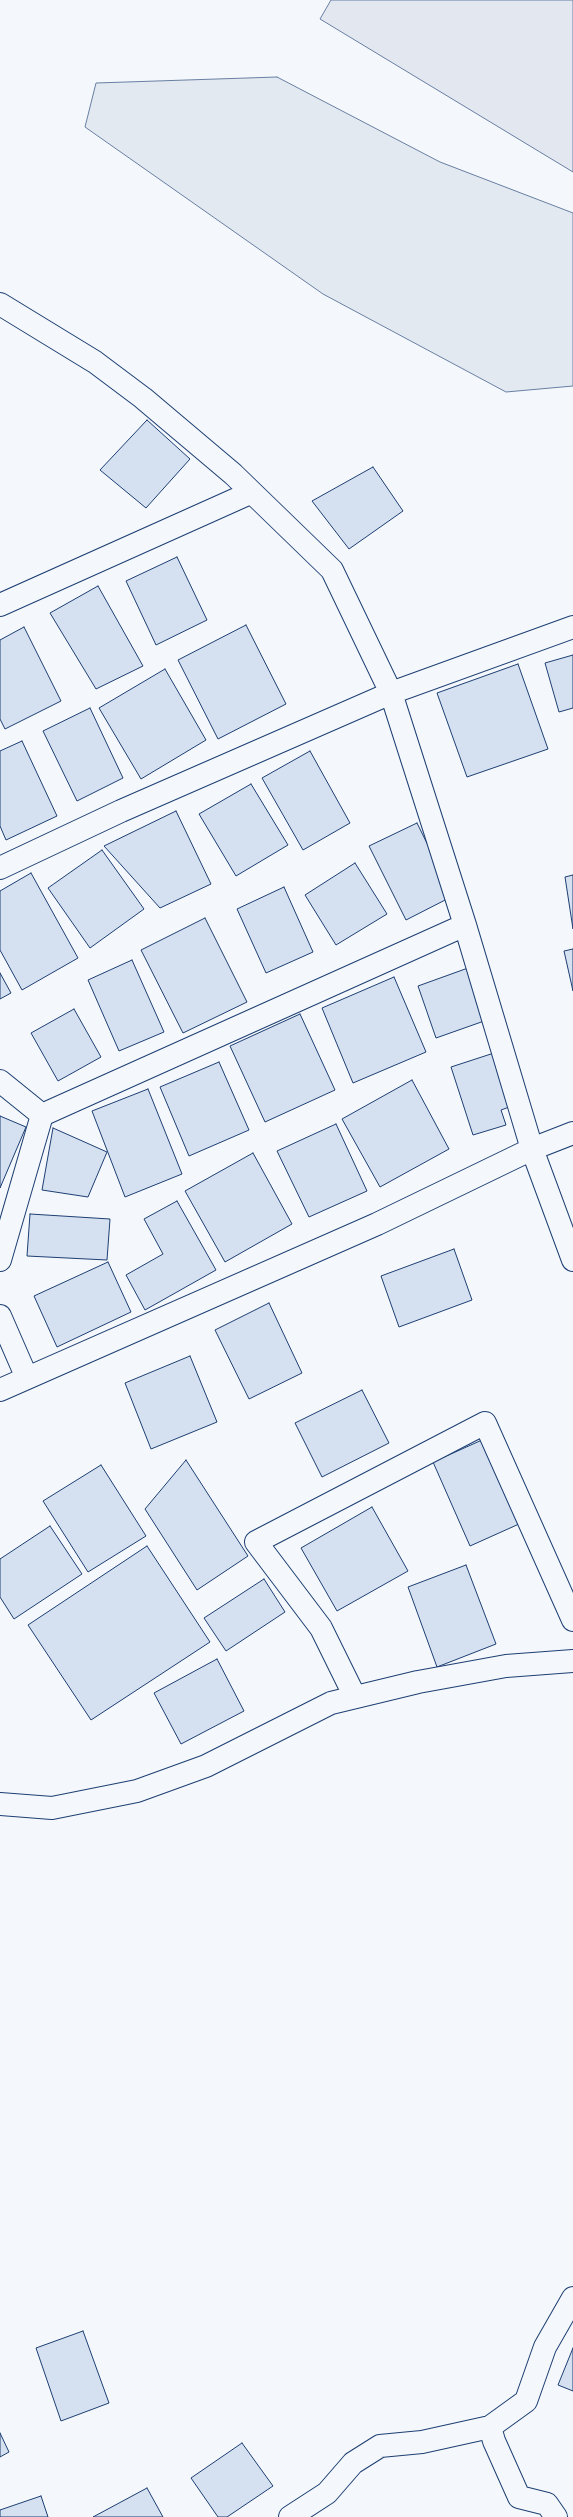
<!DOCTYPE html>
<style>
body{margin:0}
canvas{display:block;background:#f4f7fb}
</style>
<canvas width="573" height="2517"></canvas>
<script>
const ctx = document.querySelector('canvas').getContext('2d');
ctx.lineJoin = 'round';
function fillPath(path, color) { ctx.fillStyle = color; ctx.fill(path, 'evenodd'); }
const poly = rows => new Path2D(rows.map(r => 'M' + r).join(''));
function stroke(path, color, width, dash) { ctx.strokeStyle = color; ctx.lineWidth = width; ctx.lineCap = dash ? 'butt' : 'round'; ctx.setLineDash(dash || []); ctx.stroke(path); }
const green = poly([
 [277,77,440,162,573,213,573,386,506,392,323,294,85,127,96,83,277,77]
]);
fillPath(green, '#e3e9f0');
stroke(green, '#687fa3', 1);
const parking = poly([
 [331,0,573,0,573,172,320,19,331,0]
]);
fillPath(parking, '#e3e8f0');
stroke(parking, '#687fa3', 1);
const building = poly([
 [147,420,190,459,146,508,100,470,147,420],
 [373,467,403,511,349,549,312,501,373,467],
 [177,557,207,620,156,645,126,581,177,557],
 [98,586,143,666,96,689,50,613,98,586],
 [246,625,286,704,218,739,178,660,246,625],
 [24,627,61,701,5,729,0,719,0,640,24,627],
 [573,655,573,708,559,712,545,663,573,655],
 [518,664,548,749,467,777,437,693,518,664],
 [165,669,206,740,141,779,99,708,165,669],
 [90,708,123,778,77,801,43,731,90,708],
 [22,741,57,816,6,840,0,826,0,751,22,741],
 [310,751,350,823,303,850,262,778,310,751],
 [251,784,288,845,236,876,199,814,251,784],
 [176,811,211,884,160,908,104,846,176,811],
 [417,823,453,896,406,920,369,846,417,823],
 [102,850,144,909,90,948,48,888,102,850],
 [355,863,387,914,336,945,305,895,355,863],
 [31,873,78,958,22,990,0,950,0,891,31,873],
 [573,875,573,929,565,877,573,875],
 [284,887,313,952,266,973,237,909,284,887],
 [205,918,247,1002,183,1033,141,950,205,918],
 [573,949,573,991,564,951,573,949],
 [132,960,164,1032,119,1051,88,980,132,960],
 [468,968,487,1020,436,1038,418,986,468,968],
 [0,973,11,993,0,999,0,973],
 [394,977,426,1052,353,1083,322,1008,394,977],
 [74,1009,101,1057,58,1081,31,1033,74,1009],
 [300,1014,335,1090,265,1122,230,1046,300,1014],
 [494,1053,512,1106,501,1110,506,1125,473,1135,451,1067,494,1053],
 [219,1062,249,1130,189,1156,160,1087,219,1062],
 [412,1080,449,1149,380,1187,342,1119,412,1080],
 [148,1089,182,1174,125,1197,92,1111,148,1089],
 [0,1116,26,1127,0,1188,0,1116],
 [336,1124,367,1191,309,1217,277,1151,336,1124],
 [53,1128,107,1152,88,1197,42,1190,53,1128],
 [253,1153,292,1224,225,1262,185,1191,253,1153],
 [177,1201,216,1270,145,1310,126,1275,163,1254,144,1219,177,1201],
 [30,1214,110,1219,107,1260,27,1256,30,1214],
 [454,1249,472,1300,399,1327,381,1276,454,1249],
 [108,1262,131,1312,57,1347,34,1296,108,1262],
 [269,1303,302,1373,249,1399,215,1330,269,1303],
 [190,1356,217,1422,151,1449,125,1383,190,1356],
 [362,1390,389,1443,322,1477,295,1423,362,1390],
 [482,1440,519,1524,470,1546,433,1462,482,1440],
 [186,1460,248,1556,197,1590,145,1509,186,1460],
 [101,1465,146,1536,88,1572,43,1501,101,1465],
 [372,1507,408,1571,337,1611,301,1548,372,1507],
 [50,1526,82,1574,14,1619,0,1597,0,1559,50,1526],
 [147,1546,210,1642,91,1720,28,1625,147,1546],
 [466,1565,496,1644,437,1667,408,1587,466,1565],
 [264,1579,285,1612,226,1651,204,1618,264,1579],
 [217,1659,244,1711,181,1744,154,1693,217,1659],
 [83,2331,109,2403,61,2421,36,2348,83,2331],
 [573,2348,573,2391,558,2385,573,2348],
 [0,2433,9,2452,0,2457,0,2433],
 [242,2443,273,2486,227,2517,218,2517,191,2478,242,2443],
 [147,2488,163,2517,93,2517,147,2488],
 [41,2496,48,2517,0,2517,0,2510,41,2496]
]);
fillPath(building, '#d5e0f0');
stroke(building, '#1d3f73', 1);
const minor = poly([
 [0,304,95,362,143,398,233,474,332,570,391,693,465,925,532,1149,573,1260],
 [0,605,250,493],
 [0,868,121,811,391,693,573,627],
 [0,1081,42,1115],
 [0,1260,42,1115,465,925],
 [0,1316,27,1378],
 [0,1390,377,1224,532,1149,573,1133],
 [355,1697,321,1628,256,1542,485,1423,573,1620],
 [0,1804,52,1808,137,1791,206,1766,331,1703,418,1682,506,1666,573,1661],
 [490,2427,494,2441,519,2497,547,2504,556,2517],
 [290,2517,327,2493,353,2463,380,2446,422,2442,490,2427,526,2401,545,2347,573,2298]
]);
stroke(minor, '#1d3f73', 24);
stroke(minor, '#f4f7fb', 22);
</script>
